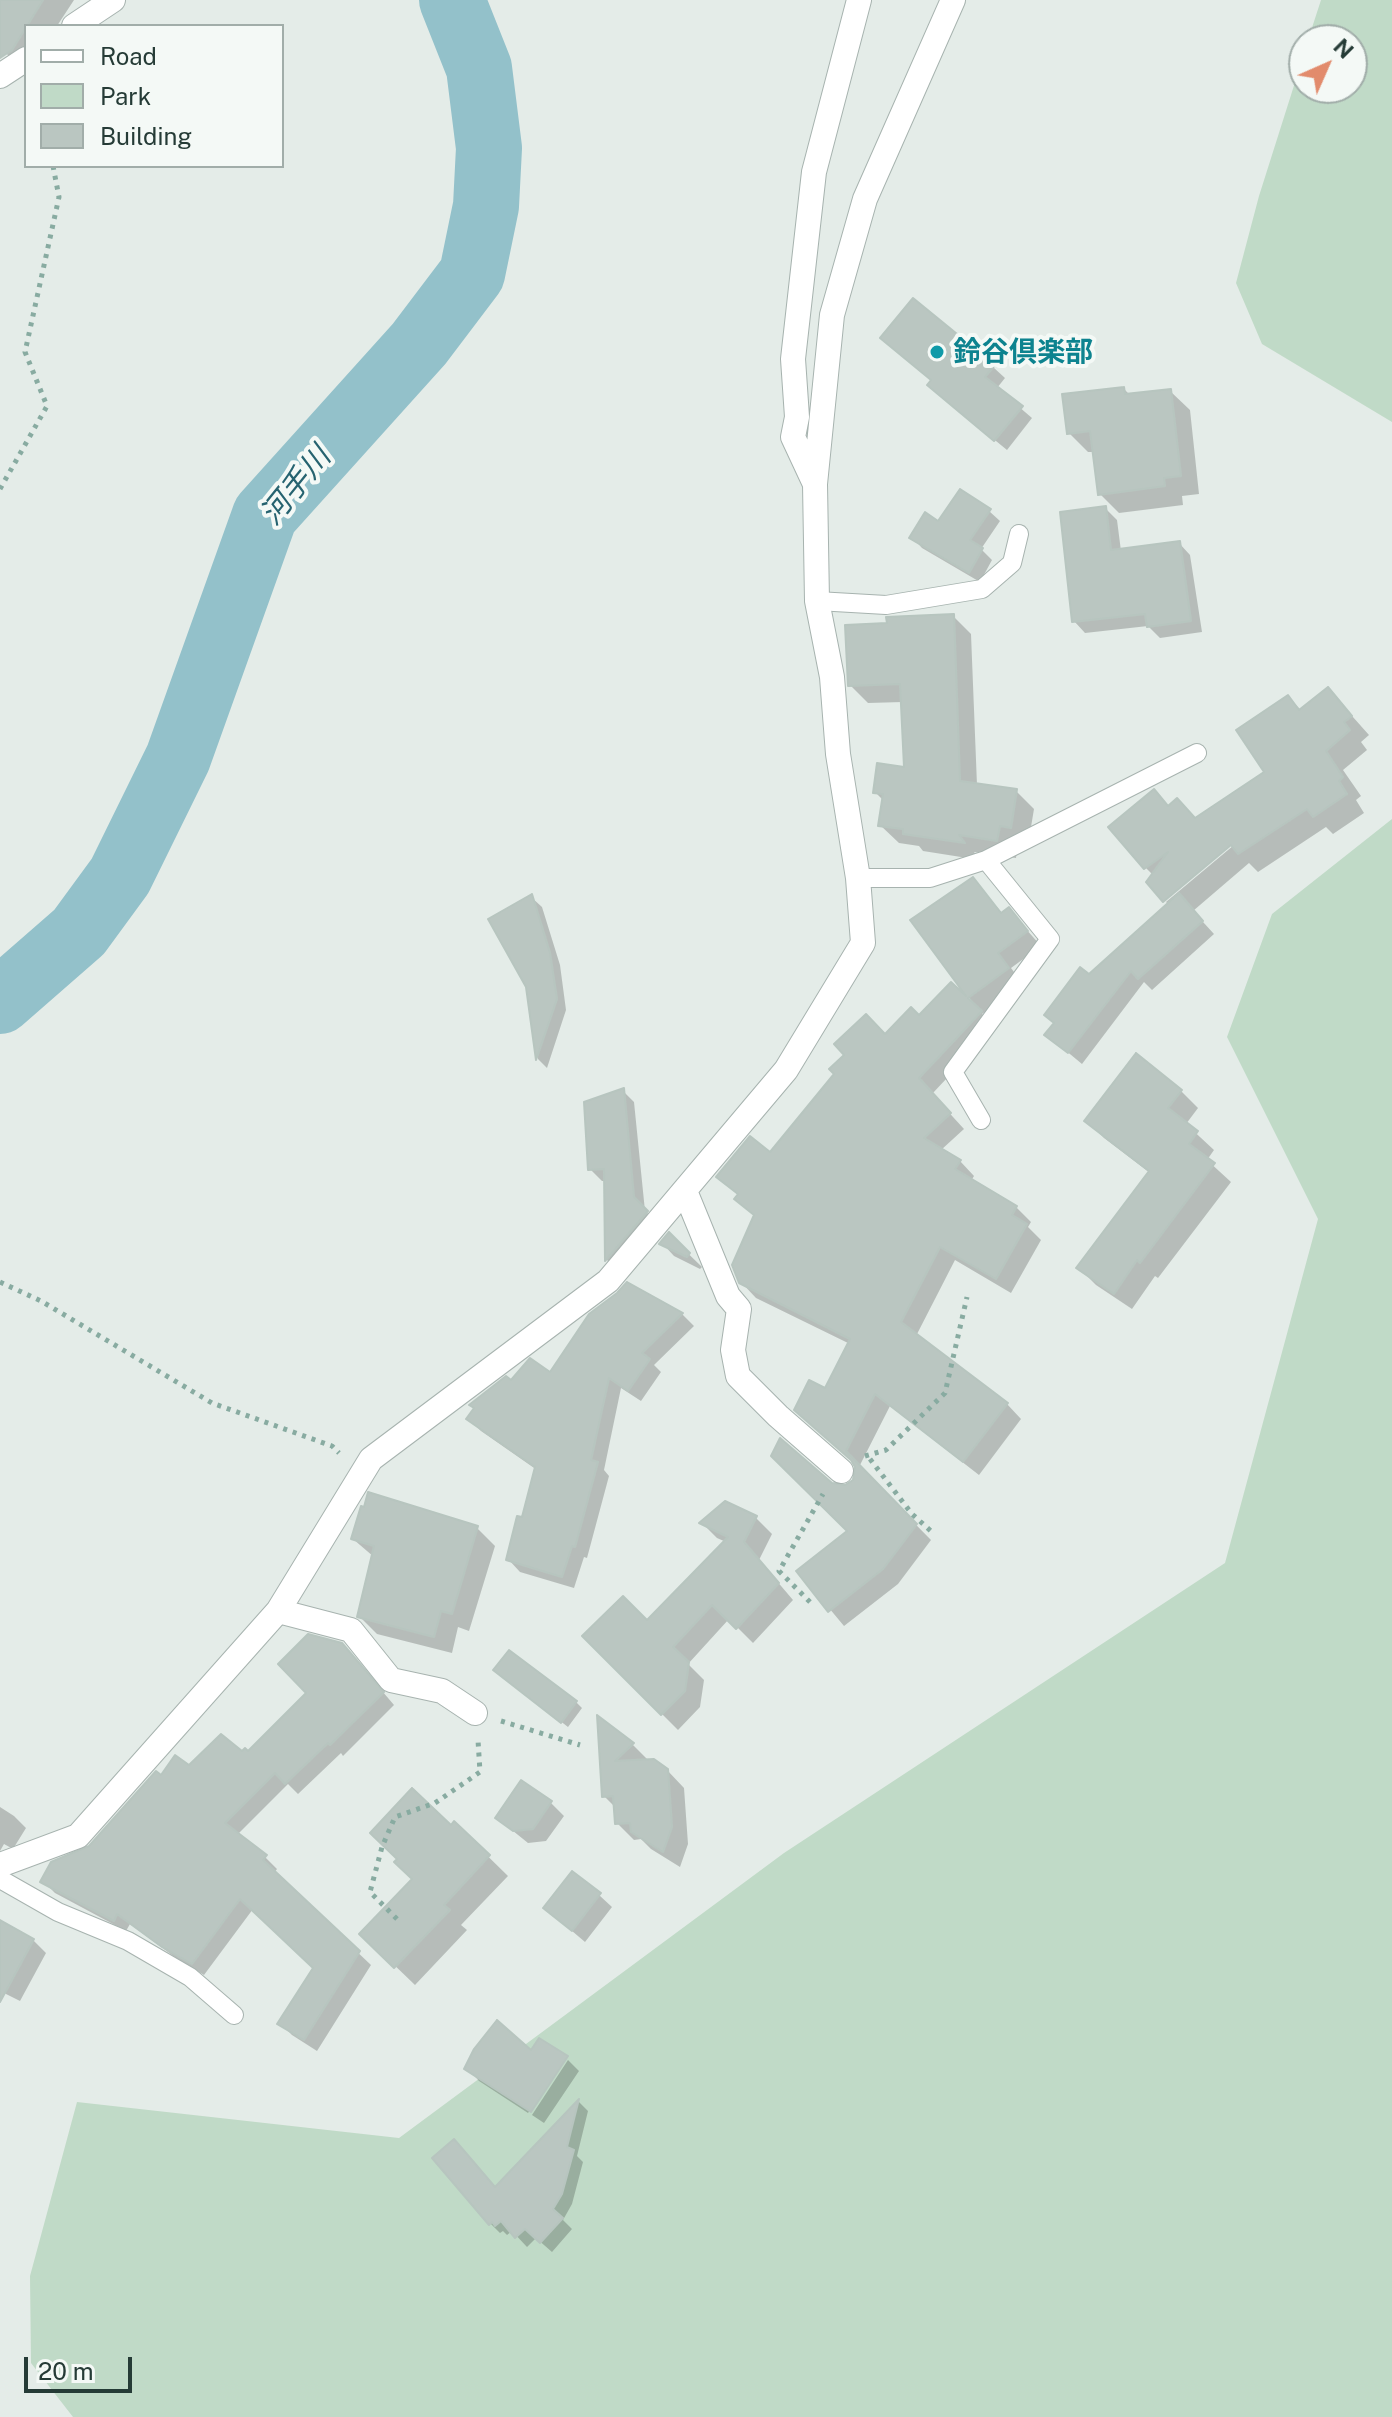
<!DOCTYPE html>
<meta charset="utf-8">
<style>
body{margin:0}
#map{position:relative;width:1392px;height:2417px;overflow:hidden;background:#e4ece8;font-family:"Public Sans",sans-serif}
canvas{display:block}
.legend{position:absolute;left:24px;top:24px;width:260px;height:144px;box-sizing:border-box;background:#f4f9f6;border:2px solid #a1ada9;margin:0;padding:10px 14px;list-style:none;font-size:24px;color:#253b36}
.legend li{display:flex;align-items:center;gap:16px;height:40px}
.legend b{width:40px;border:2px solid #a1ada9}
.north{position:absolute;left:1288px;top:24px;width:80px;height:80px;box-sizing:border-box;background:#f4f9f6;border:2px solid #a1ada9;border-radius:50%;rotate:45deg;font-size:22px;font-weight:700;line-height:32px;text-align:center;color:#253b36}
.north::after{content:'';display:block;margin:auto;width:28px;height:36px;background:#e28b6c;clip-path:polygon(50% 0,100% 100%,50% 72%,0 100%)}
.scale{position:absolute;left:24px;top:2357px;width:108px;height:36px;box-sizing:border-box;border:4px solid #253b36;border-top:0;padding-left:10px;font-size:24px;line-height:28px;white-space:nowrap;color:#253b36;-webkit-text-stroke:6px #f4f9f6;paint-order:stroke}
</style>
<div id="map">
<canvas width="1392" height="2417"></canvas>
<ul class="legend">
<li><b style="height:10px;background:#fff"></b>Road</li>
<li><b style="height:22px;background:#c0dac7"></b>Park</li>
<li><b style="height:22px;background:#bac6c1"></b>Building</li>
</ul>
<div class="north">N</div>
<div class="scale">20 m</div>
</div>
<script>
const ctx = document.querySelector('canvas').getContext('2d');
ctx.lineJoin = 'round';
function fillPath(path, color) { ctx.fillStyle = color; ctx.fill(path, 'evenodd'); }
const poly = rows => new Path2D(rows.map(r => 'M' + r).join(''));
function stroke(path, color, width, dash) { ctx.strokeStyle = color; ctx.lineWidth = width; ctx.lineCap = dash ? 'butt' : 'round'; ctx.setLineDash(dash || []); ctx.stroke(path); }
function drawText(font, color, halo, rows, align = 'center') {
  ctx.font = font + ' "Public Sans","Noto Sans JP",sans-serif'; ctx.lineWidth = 8; ctx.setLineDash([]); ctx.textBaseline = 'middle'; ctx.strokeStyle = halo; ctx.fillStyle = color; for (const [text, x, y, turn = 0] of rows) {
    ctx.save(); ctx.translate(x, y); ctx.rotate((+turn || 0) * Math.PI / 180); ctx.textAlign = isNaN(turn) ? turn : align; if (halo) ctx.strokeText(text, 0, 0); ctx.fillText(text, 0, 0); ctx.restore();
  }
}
fillPath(poly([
 [1321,0,1392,0,1392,422,1262,344,1236,283,1259,196,1304,54,1304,88,1352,88,1352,40,1308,40],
 [1392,819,1392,2417,73,2417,31,2363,30,2276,77,2102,399,2138,784,1853,1225,1563,1318,1219,1227,1037,1272,914]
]), '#c0dac7');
fillPath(poly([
 [0,0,74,0,57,26,26,26,26,66,0,50],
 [914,300,993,367,1005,378,997,388,1032,418,1007,450,941,396,932,381,894,349],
 [1124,389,1130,395,1170,391,1190,410,1199,494,1182,496,1183,505,1119,513,1100,494,1095,452,1088,452,1069,433],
 [1105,508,1117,520,1121,551,1179,543,1190,555,1202,632,1160,638,1148,626,1085,633,1074,621],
 [989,511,1000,521,981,549,992,560,980,582,922,548,912,537,939,523],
 [953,616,971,634,977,785,1016,791,1034,809,1028,845,1018,843,1016,858,974,852,980,860,923,851,919,846,899,843,880,825,884,801,875,792,906,770,903,702,868,703,850,685,889,625],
 [1328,689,1369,735,1361,742,1367,750,1343,770,1361,796,1356,800,1364,813,1333,834,1326,827,1258,872,1249,863,1193,911,1214,934,1152,990,1144,982,1082,1064,1047,1035,1089,976,1169,905,1166,902,1240,840,1153,875,1146,868,1169,807,1196,820,1267,772,1288,697,1302,711],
 [973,879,1003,914,1009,910,1041,946,1011,968,1023,984,982,1014,995,1027,932,1094,964,1129,941,1150,960,1161,974,1176,971,1181,1016,1207,1031,1222,1028,1227,1041,1240,1011,1293,955,1260,916,1336,1007,1404,1021,1419,979,1475,890,1406,859,1467,931,1540,898,1584,844,1626,799,1572,850,1531,831,1485,846,1487,855,1481,855,1463,812,1425,850,1344,756,1298,741,1282,756,1217,736,1199,739,1196,718,1177,770,1155,886,1037,919,1017,973,1003,913,921],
 [531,897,542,907,560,965,566,1010,547,1068,538,1059,527,986],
 [623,1091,634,1102,645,1211,658,1223,618,1271,607,1260,606,1181,602,1181,590,1169],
 [1181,1091,1198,1108,1186,1124,1214,1150,1207,1160,1231,1182,1158,1278,1155,1276,1132,1309,1096,1285,1079,1268,1150,1173,1104,1138,1086,1120],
 [669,1235,702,1267,700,1269,674,1256,662,1243],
 [682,1314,694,1326,654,1365,661,1372,641,1401,621,1388,604,1470,609,1476,587,1558,584,1557,574,1588,520,1572,508,1559,523,1520,537,1470,481,1431,469,1419,512,1383,550,1375],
 [756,1518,772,1534,759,1560,793,1600,753,1643,729,1619,688,1664,704,1680,700,1707,678,1730,584,1636,647,1623,726,1542,717,1538,702,1523],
 [477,1528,495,1546,469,1631,458,1627,452,1653,377,1634,359,1616,374,1557,353,1539],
 [354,1658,394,1705,343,1756,341,1753,298,1794,288,1784,237,1835,265,1857,277,1869,274,1873,371,1965,317,2051,292,2035,280,2023,315,1968,253,1909,204,1975,176,1958,130,1924,126,1931,55,1893,43,1881,90,1848,161,1777,248,1754],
 [502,1676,576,1702,582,1708,568,1727],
 [599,1720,632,1744,649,1761,667,1770,684,1788,688,1844,680,1867,651,1849,641,1839,634,1840,617,1823,616,1808,604,1796],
 [521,1783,551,1803,564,1816,546,1841,528,1843,497,1818],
 [0,1807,14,1816,26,1828,13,1849,4,1844,0,1851],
 [455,1824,508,1876,461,1925,467,1930,415,1985,362,1934,414,1879,399,1859],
 [599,1895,612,1907,585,1942,545,1908],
 [0,1923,33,1940,46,1953,20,2001,0,1991],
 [531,2053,565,2058,528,2113,479,2081,467,2068],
 [568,2060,579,2071,544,2123,532,2115],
 [579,2102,588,2111,577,2156,583,2162,572,2204,563,2220,572,2229,552,2252,536,2238,527,2247,512,2231,507,2235,503,2231,500,2233,490,2223,496,2189]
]), '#0003');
stroke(poly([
 [0,1001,79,932,120,876,178,758,265,515,419,344,472,274,486,206,489,148,479,68,452,0]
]), '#93c1ca', 66);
const building = poly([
 [0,0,43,0,12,50,0,58,0,0],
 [913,298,995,365,985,377,1023,406,994,441,927,385,931,380,880,338,913,298],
 [1124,387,1125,394,1171,389,1181,476,1164,478,1165,486,1098,495,1090,431,1067,434,1062,394,1124,387],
 [960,489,991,509,970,540,983,548,969,573,909,538,925,512,938,521,960,489],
 [1106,506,1111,550,1180,541,1191,621,1147,627,1145,614,1072,622,1060,512,1106,506],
 [954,614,960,781,1017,789,1011,828,1000,826,997,841,959,835,965,843,903,834,903,829,878,826,883,794,873,793,877,763,904,767,900,684,848,686,845,625,887,623,886,617,954,614],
 [1328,687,1352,716,1344,722,1350,730,1326,751,1343,777,1339,781,1347,794,1313,817,1307,809,1238,854,1231,845,1163,902,1146,882,1168,852,1144,869,1108,827,1154,789,1168,806,1177,798,1195,818,1264,772,1236,730,1288,695,1299,710,1328,687],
 [973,877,1001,913,1009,907,1028,931,998,953,1009,968,968,998,982,1011,919,1078,951,1113,924,1138,961,1160,955,1169,1017,1206,1012,1215,1027,1224,996,1279,940,1247,901,1322,1008,1403,963,1462,875,1394,846,1451,917,1524,883,1569,828,1612,796,1571,847,1531,771,1456,780,1438,832,1483,845,1485,853,1480,855,1467,851,1460,794,1410,809,1380,825,1388,850,1339,739,1283,732,1265,754,1215,734,1199,738,1194,716,1177,750,1136,770,1152,834,1074,829,1069,844,1055,834,1044,866,1014,885,1034,911,1007,919,1015,951,982,966,996,910,920,973,877],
 [1179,893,1203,921,1138,979,1131,971,1068,1053,1044,1035,1054,1023,1044,1015,1080,967,1089,974,1179,893],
 [532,894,550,953,557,999,536,1060,526,987,488,919,532,894],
 [1136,1053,1182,1090,1168,1108,1198,1131,1189,1144,1215,1163,1140,1263,1137,1260,1114,1294,1076,1268,1149,1171,1084,1121,1136,1053],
 [624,1088,634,1197,648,1211,605,1261,604,1169,588,1170,584,1102,624,1088],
 [669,1232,690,1253,687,1257,659,1244,669,1232],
 [627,1282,683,1313,642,1353,650,1359,628,1391,609,1378,591,1460,598,1462,575,1547,572,1546,562,1577,506,1560,517,1516,522,1517,535,1467,466,1419,474,1408,469,1405,506,1376,511,1380,530,1358,550,1372,589,1314,617,1293,627,1282],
 [368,1492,478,1526,452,1614,441,1611,434,1637,357,1617,374,1546,351,1539,361,1506,364,1507,368,1492],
 [725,1501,757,1516,744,1542,779,1583,736,1629,712,1605,673,1647,689,1662,685,1691,661,1715,582,1636,623,1596,647,1620,728,1537,699,1523,725,1501],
 [308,1634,342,1643,384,1692,330,1745,328,1743,285,1784,275,1773,225,1823,267,1855,263,1860,360,1951,304,2040,277,2024,313,1968,240,1899,192,1964,162,1947,117,1914,114,1921,40,1882,51,1862,89,1846,156,1771,161,1775,175,1755,189,1765,221,1734,242,1751,245,1748,248,1751,306,1693,278,1664,308,1634],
 [509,1650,577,1701,561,1723,493,1670,509,1650],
 [597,1715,634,1743,615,1761,654,1759,668,1769,672,1827,663,1852,631,1832,630,1823,615,1824,613,1796,602,1797,597,1715],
 [521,1780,552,1801,533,1829,513,1831,495,1818,521,1780],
 [412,1788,451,1825,454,1821,490,1855,444,1905,450,1910,394,1968,359,1934,412,1879,394,1862,397,1859,370,1833,412,1788],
 [572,1871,601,1893,572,1931,543,1908,572,1871],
 [0,1920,34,1939,0,2002,0,1920],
 [497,2020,531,2050,539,2038,568,2056,531,2112,464,2069,474,2049,497,2020],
 [579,2099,567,2147,574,2150,562,2194,553,2209,563,2218,540,2243,525,2229,515,2238,501,2221,495,2226,492,2222,489,2225,432,2158,454,2139,495,2187,579,2099]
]);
fillPath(building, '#bac6c1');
stroke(building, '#b7c5bf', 2);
const lane = poly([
 [817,601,886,605,982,589,1012,563,1019,534],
 [858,878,930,878,986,860,1197,753],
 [981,1120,953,1072,1050,939,986,860],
 [0,1879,58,1912,128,1941,190,1977,234,2015]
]);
const street = poly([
 [74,26,113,0],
 [0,76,26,59],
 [814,482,793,437,797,417,793,359,814,172,859,0],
 [685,1191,728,1296,739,1309,733,1350,738,1376,778,1416,841,1471],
 [278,1611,351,1630,391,1680,442,1691,475,1713],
 [0,1865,78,1836,278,1611,371,1459,608,1281,786,1070,863,943,858,878,838,754,832,677,817,601,815,484,832,315,865,199,953,0]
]);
stroke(lane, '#a7b3af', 20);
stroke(street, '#a7b3af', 26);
stroke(poly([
 [0,489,47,406,25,352,59,197,53,166],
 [0,1282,41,1301,212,1403,332,1446,339,1453],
 [865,1456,886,1450,945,1393,967,1297],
 [870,1459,912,1514,933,1533],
 [810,1602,779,1571,823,1494],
 [501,1721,580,1745],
 [397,1919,370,1892,382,1847,395,1817,435,1803,480,1772,478,1740]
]), '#88aba1', 5, [4, 6]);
stroke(lane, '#fff', 18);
stroke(street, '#fff', 24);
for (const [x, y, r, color] of [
 [937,352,8,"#0f9aa8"]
]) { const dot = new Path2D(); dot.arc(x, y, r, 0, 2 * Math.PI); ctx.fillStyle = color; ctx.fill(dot); stroke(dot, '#f4f9f6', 3); }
drawText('bold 28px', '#0d838f', '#f4f9f6', [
 ["鈴谷倶楽部",953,352]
], 'left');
drawText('italic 30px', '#266370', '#f4f9f6', [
 ["河手川",296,486,-51]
]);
</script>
